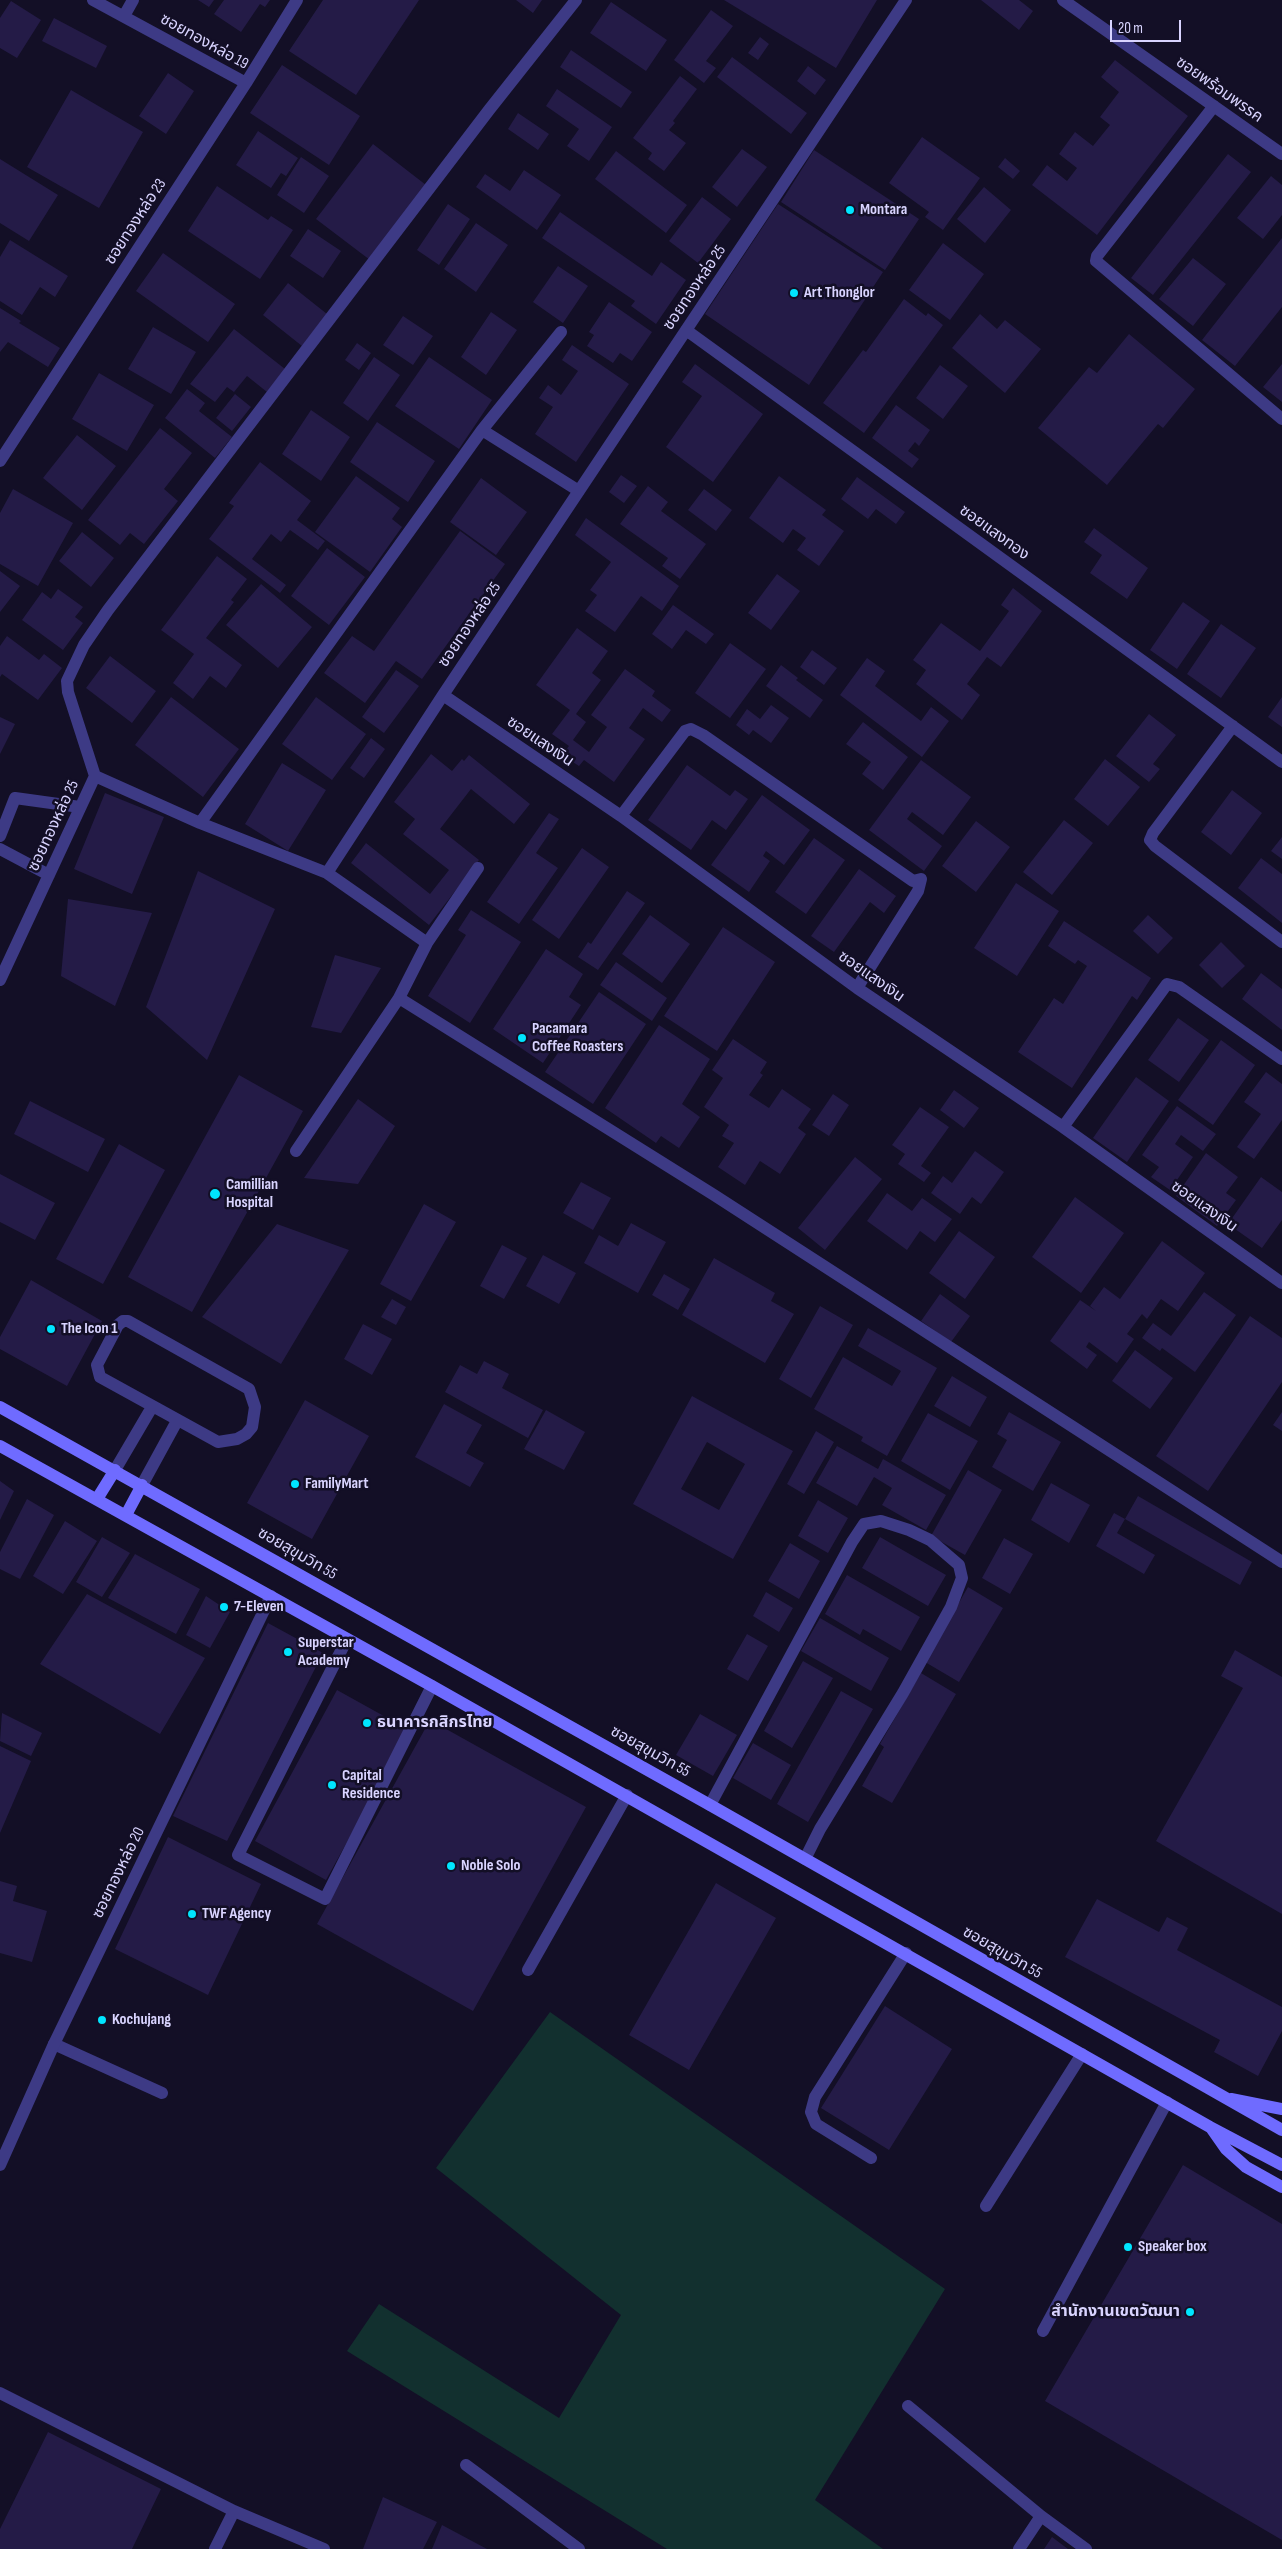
<!DOCTYPE html>
<meta charset="utf-8">
<style>
body{margin:0}
#map{position:relative;width:1282px;height:2549px;overflow:hidden;background:#130f26;font-family:"Sofia Sans Condensed",sans-serif}
canvas{display:block}
.scale{position:absolute;left:1110px;top:20px;width:71px;height:22px;box-sizing:border-box;border:2px solid #d9d4ff;border-top:0;padding-left:6px;font-size:15px;line-height:18px;white-space:nowrap;color:#d9d4ff;-webkit-text-stroke:4px #130f26;paint-order:stroke}
</style>
<div id="map">
<canvas width="1282" height="2549"></canvas>
<div class="scale">20 m</div>
</div>
<script>
const ctx = document.querySelector('canvas').getContext('2d');
ctx.lineJoin = 'round';
function fillPath(path, color) { ctx.fillStyle = color; ctx.fill(path, 'evenodd'); }
const poly = rows => new Path2D(rows.map(r => 'M' + r).join(''));
function stroke(path, color, width, dash) { ctx.strokeStyle = color; ctx.lineWidth = width; ctx.lineCap = dash ? 'butt' : 'round'; ctx.setLineDash(dash || []); ctx.stroke(path); }
function drawText(font, color, halo, rows, align = 'center') {
  ctx.font = font + ' "Sofia Sans Condensed","Noto Sans Thai",sans-serif'; ctx.lineWidth = 5; ctx.setLineDash([]); ctx.textBaseline = 'middle'; ctx.strokeStyle = halo; ctx.fillStyle = color; for (const [text, x, y, turn = 0] of rows) {
    ctx.save(); ctx.translate(x, y); ctx.rotate((+turn || 0) * Math.PI / 180); ctx.textAlign = isNaN(turn) ? turn : align; if (halo) ctx.strokeText(text, 0, 0); ctx.fillText(text, 0, 0); ctx.restore();
  }
}
fillPath(poly([
 [550,2012,945,2289,815,2500,883,2549,667,2549,347,2351,379,2304,559,2418,621,2315,436,2168]
]), '#12302f');
fillPath(poly([
 [198,0,214,0,209,7],
 [224,0,270,0,265,7,260,4,241,32,214,14],
 [323,0,419,0,356,95,289,51],
 [516,0,542,0,533,13],
 [724,0,877,0,836,68],
 [981,0,1019,0,1033,11,1019,30],
 [11,1,41,20,17,58,0,48,0,18],
 [611,2,667,40,646,71,590,33],
 [711,10,733,26,706,61,716,68,704,83,674,60],
 [54,18,107,46,96,68,42,41],
 [760,37,769,44,758,60,748,53],
 [571,50,632,92,621,108,560,67],
 [732,57,807,113,791,134,717,77],
 [1115,60,1188,116,1097,235,1032,185,1047,165,1067,181,1077,168,1059,154,1075,132,1093,146,1110,125,1100,117,1119,92,1101,77],
 [282,65,360,116,329,165,250,113],
 [808,66,826,80,815,95,797,81],
 [168,73,194,91,166,134,139,116],
 [680,76,697,89,673,121,675,123,669,130,686,143,664,171,648,159,652,153,633,138],
 [557,89,612,127,589,161,567,146,579,129,546,106],
 [71,90,143,132,99,208,27,167],
 [518,113,549,134,538,150,508,129],
 [258,131,298,158,286,176,281,173,271,188,236,165],
 [922,137,980,178,943,230,925,217,929,212,889,183],
 [373,144,426,185,370,260,316,219],
 [742,149,767,167,737,207,712,187],
 [814,150,919,219,885,270,781,202],
 [616,151,687,205,666,233,595,179],
 [1228,154,1251,172,1153,295,1131,278],
 [301,157,329,176,304,213,277,195],
 [1005,158,1020,171,1013,179,998,167],
 [0,159,58,195,29,241,0,223],
 [524,170,561,195,537,230,476,187,485,174,510,191],
 [1271,176,1282,185,1282,215,1263,239,1237,218],
 [217,186,268,220,271,216,293,230,260,279,188,231],
 [984,187,1011,210,985,243,957,219],
 [702,197,731,219,698,263,669,241],
 [448,204,470,219,439,265,417,250],
 [778,204,883,272,809,385,705,314],
 [560,212,652,276,661,262,686,280,656,324,631,306,635,301,542,238],
 [476,223,508,245,476,292,444,269],
 [308,229,341,251,323,278,290,256],
 [1282,238,1282,307,1235,366,1202,340],
 [10,240,68,276,55,297,40,287,22,315,0,301,0,257],
 [943,243,984,274,950,320,909,290],
 [163,253,235,304,208,342,136,291],
 [1193,258,1226,284,1193,326,1159,299],
 [558,266,588,286,563,323,533,302],
 [288,283,327,314,302,346,263,315],
 [904,299,926,316,928,313,943,325,864,433,823,403,863,350,866,352],
 [609,302,652,332,632,361,620,353,613,363,587,346,594,335,589,332],
 [0,308,21,321,19,323,60,348,48,367,8,342,0,352],
 [491,312,517,330,486,375,461,357],
 [980,314,997,329,1005,320,1041,349,1005,393,952,348],
 [403,316,433,336,413,365,383,345],
 [153,327,196,352,171,394,128,369],
 [234,329,285,369,267,392,247,376,234,392,227,387,215,402,190,384],
 [1129,334,1195,389,1163,428,1158,424,1107,485,1038,428,1089,367,1097,373],
 [357,343,371,353,359,370,345,360],
 [572,345,629,384,576,462,535,434,553,407,539,398,548,385,561,395,578,371,562,360],
 [374,357,400,375,368,421,343,403],
 [429,357,492,400,459,449,395,406],
 [695,364,763,414,713,482,666,447,702,396,682,382],
 [1282,364,1282,402,1263,387],
 [940,365,968,386,943,419,916,398],
 [99,373,154,405,127,451,72,419],
 [187,389,205,403,199,411,232,437,215,458,165,418],
 [235,394,251,407,232,431,216,418],
 [896,405,930,430,919,446,915,442,908,451,919,459,912,468,872,438],
 [311,410,350,437,321,481,282,454],
 [377,422,435,461,408,502,350,462],
 [160,428,192,453,164,489,178,501,144,544,130,533,120,545,88,520],
 [77,435,116,466,82,510,43,478],
 [260,462,311,501,297,520,325,541,318,550,290,530,281,542,271,534,252,559,286,585,280,593,209,539,234,506,229,503],
 [621,475,637,486,624,503,609,492],
 [356,476,400,508,392,519,402,527,370,572,315,532],
 [779,476,826,510,822,515,844,531,819,566,797,550,806,538,793,529,783,543,749,518],
 [857,477,905,512,896,524,876,509,868,519,841,499],
 [481,478,527,512,496,555,450,522],
 [648,486,668,502,661,511,706,544,680,579,662,566,668,558,620,524],
 [13,489,73,523,38,586,0,564,0,513],
 [704,489,732,510,716,531,688,510],
 [586,518,679,586,662,611,641,596,615,632,585,611,597,595,590,590,611,562,575,535],
 [1094,528,1148,568,1127,599,1090,573,1102,555,1084,542],
 [460,531,505,564,422,679,396,661,365,703,324,673,352,636,374,651],
 [82,532,114,558,91,587,59,561],
 [327,548,365,577,329,625,291,596],
 [217,556,247,579,231,600,234,602,206,638,242,665,226,688,210,676,193,699,173,683,194,654,161,630],
 [0,571,20,586,0,612],
 [777,574,800,591,771,630,748,613],
 [261,584,312,627,278,668,226,625],
 [1013,588,1042,611,1001,667,987,657,967,684,980,695,962,720,916,684,926,670,913,660,941,623,980,651,1009,611,1001,605],
 [58,589,83,607,75,617,83,623,63,650,22,620,42,592,51,599],
 [1183,602,1210,621,1177,669,1150,650],
 [673,605,714,634,706,644,686,630,672,649,652,634],
 [1221,624,1256,648,1221,698,1187,674],
 [577,628,608,651,592,673,601,680,576,714,586,722,573,740,589,752,607,727,591,715,625,669,655,691,652,696,671,710,662,722,643,708,629,728,645,739,614,782,584,760,579,766,562,755,569,746,552,734,570,710,536,685],
 [7,636,39,660,44,654,62,668,38,700,2,674,0,677,0,646],
 [730,643,766,669,730,718,695,693],
 [812,650,837,668,824,685,800,667],
 [110,656,156,691,132,723,86,688],
 [867,658,885,671,875,686,921,721,931,707,949,721,922,757,840,695],
 [781,665,798,678,796,680,823,700,810,718,766,686],
 [396,670,419,686,384,733,362,717],
 [171,697,239,749,203,797,135,745],
 [316,697,366,734,332,780,282,744],
 [1282,697,1282,727,1268,717],
 [771,705,789,718,771,743,753,730,749,735,736,725,747,709,760,719],
 [1149,714,1176,735,1153,764,1160,769,1149,782,1116,756],
 [0,717,15,724,0,754],
 [863,722,908,757,883,790,862,774,871,762,846,744],
 [371,738,385,749,364,778,350,768],
 [431,754,452,771,462,759,464,761,469,755,530,804,514,824,471,789,440,829,479,860,429,925,351,863,366,843,430,894,449,870,403,834,415,819,394,802],
 [1105,759,1140,787,1108,826,1074,799],
 [921,760,971,797,943,835,912,812,907,819,942,846,924,871,869,830],
 [282,763,326,790,288,851,245,824],
 [687,765,730,796,735,790,748,799,726,830,712,820,691,850,648,820],
 [1232,790,1262,813,1231,855,1201,832],
 [105,793,164,817,132,894,74,869],
 [762,795,810,830,784,865,766,851,763,856,770,861,749,892,711,865],
 [549,813,559,819,536,853,558,868,519,924,487,902],
 [1064,820,1093,843,1052,895,1023,872],
 [976,821,1010,847,976,892,942,866],
 [1282,837,1282,859,1271,851],
 [814,838,845,860,806,914,775,892],
 [582,848,609,867,559,939,532,920],
 [1261,858,1282,874,1282,923,1238,888],
 [859,869,896,896,884,913,870,902,834,952,811,936],
 [198,871,275,909,207,1060,146,1007],
 [1016,883,1059,911,1017,976,974,948],
 [627,891,645,903,598,970,578,957,588,942,591,944],
 [68,899,152,913,115,1006,61,976],
 [471,910,521,942,470,1023,428,996,466,935,458,930],
 [650,915,690,944,662,983,622,954],
 [1148,915,1173,938,1158,954,1133,931],
 [1064,921,1151,978,1137,1000,1132,996,1072,1088,1018,1052,1054,998,1063,1004,1087,966,1078,960,1075,964,1048,946],
 [723,927,775,962,717,1051,664,1016],
 [1221,942,1245,966,1222,988,1199,965],
 [546,949,583,974,569,997,581,1005,543,1063,493,1029],
 [335,955,381,968,341,1033,311,1027],
 [616,962,667,998,652,1021,600,985],
 [1261,973,1282,989,1282,1030,1242,999],
 [599,992,646,1024,593,1104,545,1072],
 [1178,1018,1209,1040,1179,1082,1148,1060],
 [659,1025,710,1059,682,1104,700,1117,679,1148,661,1136,656,1143,605,1108],
 [733,1039,767,1062,760,1073,763,1075,749,1095,769,1108,782,1089,811,1109,798,1128,806,1134,780,1174,760,1161,745,1185,718,1167,734,1143,722,1136,729,1125,704,1107,723,1078,712,1070],
 [1221,1040,1255,1065,1213,1125,1178,1100],
 [1266,1072,1282,1084,1282,1120,1254,1159,1237,1147,1261,1114,1244,1102],
 [239,1075,303,1111,192,1312,128,1277],
 [1136,1077,1169,1101,1127,1162,1093,1138],
 [954,1090,979,1108,964,1128,940,1110],
 [833,1094,849,1105,829,1136,812,1125],
 [358,1099,395,1126,358,1184,304,1178],
 [30,1101,105,1139,88,1172,14,1134],
 [1177,1106,1216,1134,1203,1151,1181,1135,1175,1144,1193,1157,1170,1190,1151,1177,1159,1167,1142,1155],
 [920,1107,949,1127,921,1166,931,1173,924,1182,898,1164,905,1154,892,1145],
 [119,1144,165,1170,103,1284,56,1259],
 [975,1151,1004,1172,981,1204,972,1197,960,1214,931,1193,943,1176,952,1183],
 [1206,1153,1238,1177,1226,1193,1236,1200,1217,1226,1176,1196],
 [855,1157,882,1179,825,1250,798,1228],
 [0,1174,55,1203,35,1240,0,1222],
 [1261,1177,1282,1192,1282,1220,1262,1248,1228,1224],
 [581,1182,611,1198,593,1230,563,1213],
 [887,1193,912,1211,922,1198,952,1219,935,1242,920,1231,907,1250,867,1221],
 [1075,1197,1124,1233,1081,1293,1032,1257],
 [424,1204,456,1222,411,1301,380,1284],
 [631,1223,666,1242,638,1293,584,1263,599,1235,618,1246],
 [277,1224,349,1250,281,1364,202,1317],
 [959,1231,995,1257,965,1299,929,1273],
 [1162,1241,1205,1273,1178,1311,1161,1299,1147,1319,1142,1314,1127,1334,1134,1339,1117,1363,1089,1342,1086,1347,1097,1355,1087,1369,1050,1341,1080,1300,1096,1311,1090,1306,1104,1287,1120,1299],
 [502,1245,527,1258,504,1299,480,1286],
 [543,1255,576,1273,559,1304,526,1286],
 [714,1258,775,1293,771,1301,794,1314,765,1363,682,1315],
 [664,1274,690,1289,678,1310,652,1295],
 [31,1280,102,1321,67,1386,0,1349,0,1337],
 [1204,1292,1236,1315,1195,1372,1162,1348,1160,1351,1142,1338,1153,1323,1171,1336],
 [940,1294,970,1316,951,1342,921,1321],
 [392,1299,406,1307,396,1325,381,1317],
 [820,1306,853,1325,811,1398,779,1379],
 [1250,1316,1282,1338,1282,1382,1208,1491,1156,1456],
 [363,1324,392,1339,372,1375,344,1359],
 [868,1328,937,1368,887,1456,861,1441,863,1437,814,1409,843,1357,892,1386,901,1371,858,1346],
 [1135,1350,1173,1378,1150,1409,1112,1381],
 [484,1361,509,1374,502,1388,543,1410,528,1438,445,1392,460,1365,477,1374],
 [952,1376,987,1397,970,1427,934,1406],
 [692,1396,793,1451,733,1559,633,1504],
 [707,1442,745,1464,719,1510,681,1489],
 [305,1400,369,1436,312,1539,247,1503],
 [444,1404,482,1425,466,1453,484,1463,470,1487,415,1457],
 [546,1410,585,1432,564,1470,524,1449],
 [1009,1412,1061,1442,1033,1491,992,1467,1007,1440,997,1434],
 [1282,1412,1282,1431,1273,1425],
 [928,1413,978,1441,950,1490,901,1461],
 [816,1431,834,1442,804,1494,787,1484],
 [837,1446,878,1469,883,1459,946,1495,926,1530,882,1505,892,1488,874,1477,857,1506,816,1483],
 [968,1470,1002,1490,965,1555,931,1536],
 [0,1481,14,1491,0,1520],
 [1051,1483,1090,1505,1069,1543,1031,1520],
 [1138,1496,1252,1562,1240,1585,1125,1519],
 [27,1499,54,1515,20,1579,0,1569,0,1552],
 [818,1500,848,1518,828,1553,798,1536],
 [1114,1513,1125,1519,1117,1533,1155,1555,1144,1574,1096,1546],
 [65,1521,97,1541,63,1594,33,1576],
 [102,1537,130,1553,102,1597,76,1582],
 [880,1537,946,1575,928,1606,862,1568],
 [1004,1538,1033,1554,1010,1594,982,1578],
 [790,1543,820,1561,799,1599,768,1581],
 [135,1554,200,1589,176,1634,108,1598],
 [847,1575,920,1617,901,1651,863,1629,860,1635,825,1614],
 [968,1587,1003,1608,959,1682,925,1662],
 [766,1592,793,1608,779,1632,753,1616],
 [87,1594,205,1658,160,1734,40,1664],
 [206,1596,230,1612,210,1648,186,1635],
 [820,1618,889,1658,871,1691,801,1651],
 [268,1623,323,1653,227,1841,173,1816],
 [747,1634,768,1646,748,1681,727,1669],
 [1235,1650,1282,1677,1282,1914,1156,1841,1243,1688,1221,1676],
 [803,1661,833,1678,792,1748,764,1731],
 [921,1673,956,1694,892,1803,862,1786,884,1747,880,1744],
 [337,1690,409,1730,326,1880,255,1841],
 [841,1691,873,1709,808,1822,777,1804],
 [2,1713,42,1733,31,1756,0,1741],
 [700,1714,737,1735,713,1776,676,1755],
 [430,1720,586,1807,473,2011,317,1924],
 [753,1743,791,1765,771,1800,733,1778],
 [0,1746,31,1761,0,1833],
 [168,1837,261,1884,208,1995,115,1949],
 [0,1881,17,1886,13,1901,47,1911,32,1962,0,1953],
 [716,1883,776,1918,689,2070,629,2035],
 [1097,1899,1159,1932,1167,1917,1188,1928,1177,1950,1282,2007,1282,2031,1258,2076,1214,2052,1220,2040,1065,1957],
 [885,2006,952,2049,889,2150,821,2108],
 [1183,2165,1282,2224,1282,2540,1045,2401],
 [48,2432,161,2489,132,2549,0,2549,0,2529],
 [383,2497,437,2522,423,2549,363,2549],
 [442,2525,487,2549,432,2549],
 [1052,2537,1068,2549,1044,2549]
]), '#241b47');
stroke(poly([
 [123,1321,128,1321,249,1389,255,1407,252,1427,246,1434,237,1439,218,1442,100,1377,97,1365,118,1325,123,1321],
 [115,1470,152,1407],
 [142,1485,177,1421],
 [347,1639,238,1855,325,1899,432,1686],
 [528,1970,627,1795],
 [54,2044,162,2093],
 [871,2158,816,2124,811,2112,815,2097,906,1953],
 [986,2206,1082,2054],
 [1043,2331,1167,2102],
 [908,2406,1041,2516],
 [466,2465,579,2549],
 [1019,2549,1041,2516,1086,2549]
]), '#3d3a85', 12);
stroke(poly([
 [93,0,246,83],
 [1063,0,1282,154],
 [124,16,133,0],
 [1214,106,1097,256,1096,261,1282,419],
 [686,330,1282,762],
 [482,430,579,491],
 [0,461,246,83,297,0],
 [443,695,621,816,857,988,1063,1127,1282,1283],
 [1233,726,1153,833,1150,840,1155,846,1282,942],
 [95,776,200,823,327,873,427,943,399,998,714,1195,1282,1562],
 [95,776,68,692,67,681,84,645,108,610,489,110,576,0],
 [621,816,685,731,691,729,703,735,913,881,921,879,918,891,857,988],
 [200,823,482,430,561,332],
 [0,836,15,798,80,807],
 [0,849,49,875],
 [327,873,443,695,906,0],
 [427,943,478,868],
 [0,980,95,776],
 [1063,1127,1167,984,1179,987,1282,1059],
 [296,1151,399,998],
 [710,1805,852,1542,864,1524,881,1521,909,1530,930,1540,959,1565,962,1578,951,1607,903,1693,820,1829,805,1859],
 [0,2393,234,2511,324,2549],
 [215,2549,234,2511]
]), '#3d3a85', 12);
stroke(poly([
 [0,2165,54,2044,271,1596]
]), '#3d3a85', 12);
stroke(poly([
 [0,1407,710,1805,1282,2130],
 [0,1446,432,1686,1210,2127,1282,2165],
 [97,1499,115,1470],
 [126,1515,142,1485],
 [1231,2099,1282,2109],
 [1212,2129,1226,2149,1246,2167,1282,2187]
]), '#6f6bff', 12);
for (const [x, y, r, color] of [
 [850,210,5,"#00e5ff"],
 [794,293,5,"#00e5ff"],
 [522,1038,5,"#00e5ff"],
 [215,1194,6,"#00e5ff"],
 [51,1329,5,"#00e5ff"],
 [295,1484,5,"#00e5ff"],
 [224,1607,5,"#00e5ff"],
 [288,1652,5,"#00e5ff"],
 [367,1723,5,"#00e5ff"],
 [332,1785,5,"#00e5ff"],
 [451,1866,5,"#00e5ff"],
 [192,1914,5,"#00e5ff"],
 [102,2020,5,"#00e5ff"],
 [1128,2247,5,"#00e5ff"],
 [1190,2312,5,"#00e5ff"]
]) { const dot = new Path2D(); dot.arc(x, y, r, 0, 2 * Math.PI); ctx.fillStyle = color; ctx.fill(dot); stroke(dot, '#130f26', 2); }
drawText('16px', '#d9d4ff', '#130f26', [
 ["ซอยทองหล่อ 19",204,42,29],
 ["ซอยพร้อมพรรค",1219,90,35],
 ["ซอยทองหล่อ 23",136,222,-57],
 ["ซอยทองหล่อ 25",695,288,-56],
 ["ซอยแสงทอง",994,533,36],
 ["ซอยทองหล่อ 25",470,625,-56],
 ["ซอยแสงเงิน",540,742,34],
 ["ซอยทองหล่อ 25",54,826,-65],
 ["ซอยแสงเงิน",871,977,35],
 ["ซอยแสงเงิน",1204,1207,35],
 ["ซอยสุขุมวิท 55",297,1554,30],
 ["ซอยสุขุมวิท 55",650,1752,29],
 ["ซอยทองหล่อ 20",119,1873,-64],
 ["ซอยสุขุมวิท 55",1002,1953,30]
]);
drawText('bold 16px', '#d9d4ff', '#130f26', [
 ["Montara",860,210],
 ["Art Thonglor",804,293],
 ["Pacamara",532,1029],
 ["Coffee Roasters",532,1047],
 ["Camillian",226,1185],
 ["Hospital",226,1203],
 ["The Icon 1",61,1329],
 ["FamilyMart",305,1484],
 ["7-Eleven",234,1607],
 ["Superstar",298,1643],
 ["Academy",298,1661],
 ["ธนาคารกสิกรไทย",377,1723],
 ["Capital",342,1776],
 ["Residence",342,1794],
 ["Noble Solo",461,1866],
 ["TWF Agency",202,1914],
 ["Kochujang",112,2020],
 ["Speaker box",1138,2247],
 ["สำนักงานเขตวัฒนา",1180,2312,"right"]
], 'left');
</script>
